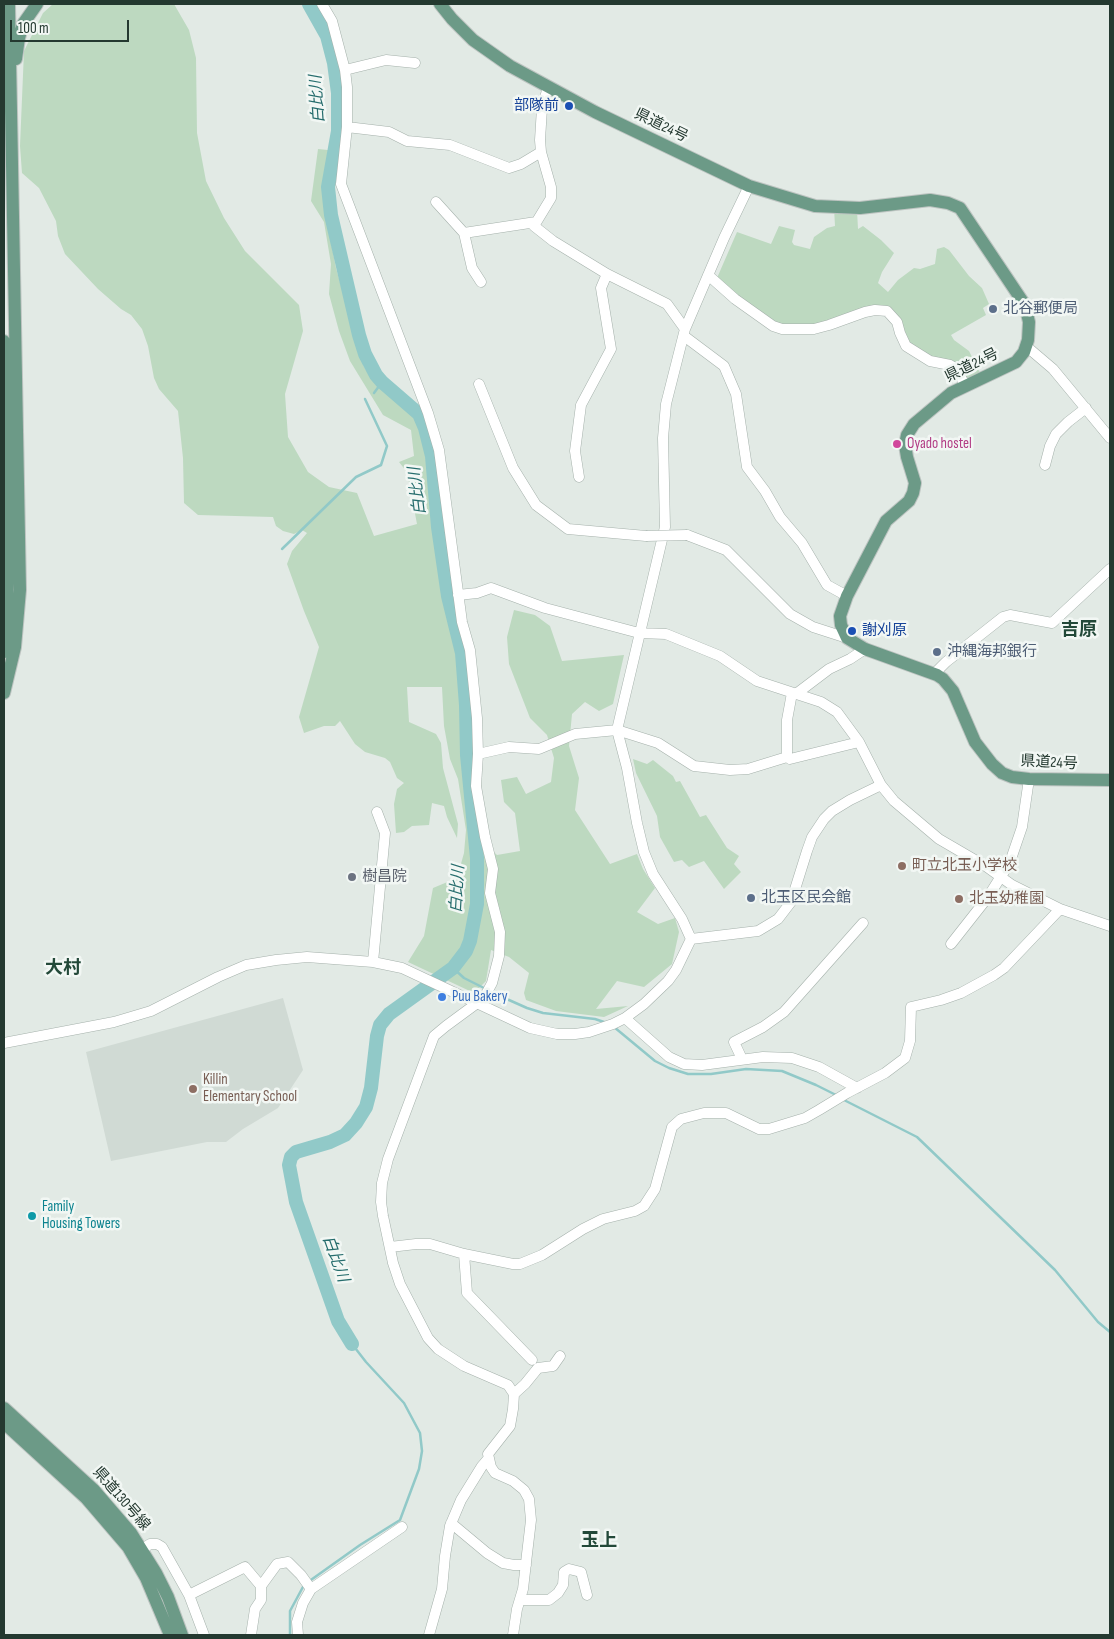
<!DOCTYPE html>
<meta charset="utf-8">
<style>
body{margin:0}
#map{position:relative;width:1114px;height:1639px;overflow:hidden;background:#e2eae5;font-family:"Sofia Sans Condensed",sans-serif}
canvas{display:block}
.frame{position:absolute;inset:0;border:5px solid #243930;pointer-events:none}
.scale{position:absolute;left:10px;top:20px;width:119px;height:22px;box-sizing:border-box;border:2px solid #243930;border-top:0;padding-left:6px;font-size:15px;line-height:18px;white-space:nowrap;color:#243930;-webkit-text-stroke:4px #f2f7f4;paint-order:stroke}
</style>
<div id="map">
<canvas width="1114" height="1639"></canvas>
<div class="frame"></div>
<div class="scale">100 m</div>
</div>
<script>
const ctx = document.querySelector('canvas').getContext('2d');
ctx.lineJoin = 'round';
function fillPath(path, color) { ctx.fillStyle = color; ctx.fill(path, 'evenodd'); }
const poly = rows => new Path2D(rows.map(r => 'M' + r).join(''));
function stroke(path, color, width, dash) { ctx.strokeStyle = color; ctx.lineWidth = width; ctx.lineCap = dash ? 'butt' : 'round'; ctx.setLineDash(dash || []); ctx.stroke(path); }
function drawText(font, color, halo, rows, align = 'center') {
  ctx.font = font + ' "Sofia Sans Condensed","Noto Sans JP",sans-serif'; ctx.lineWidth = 5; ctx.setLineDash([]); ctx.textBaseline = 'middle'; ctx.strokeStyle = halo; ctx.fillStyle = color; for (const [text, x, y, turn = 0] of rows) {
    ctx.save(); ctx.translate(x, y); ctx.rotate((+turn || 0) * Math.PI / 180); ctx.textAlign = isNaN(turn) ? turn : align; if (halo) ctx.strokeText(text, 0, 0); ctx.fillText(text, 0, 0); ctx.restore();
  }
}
fillPath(poly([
 [283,998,303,1070,278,1108,243,1129,226,1142,207,1142,111,1161,86,1052]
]), '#d0dad4');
fillPath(poly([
 [53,4,174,4,189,30,196,58,197,133,206,181,224,218,245,251,299,305,303,331,285,394,288,437,308,472,329,487,357,493,374,536,417,524,407,472,399,462,414,456,411,430,383,415,350,361,339,331,329,294,331,264,324,222,311,201,318,149,328,150,325,211,336,268,364,367,378,387,422,414,430,433,437,467,450,582,466,661,474,804,481,840,497,855,520,851,515,813,504,802,501,780,517,777,526,794,551,782,554,758,547,735,530,718,509,664,507,637,514,610,535,615,550,626,562,661,624,655,613,704,599,711,585,702,572,714,569,746,579,778,575,810,610,864,637,854,643,869,655,888,637,912,658,924,675,918,679,932,672,964,644,987,617,981,596,1009,628,1006,604,1017,556,1011,526,1000,524,993,529,973,509,957,491,950,486,981,474,993,408,962,424,936,433,888,457,878,464,853,466,830,458,779,450,759,444,726,442,687,407,687,409,722,436,734,441,743,443,768,458,824,457,838,447,817,444,806,432,803,429,825,412,826,404,832,396,833,394,804,397,789,404,783,397,778,390,762,385,758,365,752,355,744,340,721,335,726,324,726,304,733,299,717,319,647,304,611,287,564,292,551,307,533,302,530,294,534,283,531,276,526,273,517,198,515,184,503,183,458,178,411,159,389,154,378,148,346,142,329,131,315,121,309,98,289,65,254,58,236,56,221,39,188,22,173,20,146,24,51,43,13],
 [834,208,857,210,858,229,863,226,881,240,894,253,882,272,878,283,888,292,898,280,914,268,920,269,935,264,937,249,944,247,949,250,969,276,982,288,989,304,983,308,986,315,951,335,954,340,969,351,982,377,966,385,957,370,910,348,885,310,824,326,783,326,761,313,737,296,717,278,737,232,771,244,779,226,795,230,792,242,794,245,810,249,814,237,827,228,835,226],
 [633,759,647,764,653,760,673,776,676,782,680,781,700,817,706,815,727,848,739,856,734,864,741,872,724,889,704,861,689,867,682,860,674,862,660,837,657,816,636,773]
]), '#bdd9c0');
stroke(poly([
 [374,393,382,382],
 [282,549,356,477,381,465,387,446,365,399],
 [453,968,464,978,486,989],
 [491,992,527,1008,543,1013,595,1019,607,1023],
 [614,1027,655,1061,669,1068,688,1074,711,1074,746,1069,782,1071,816,1085,838,1096],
 [842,1099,917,1137,1055,1270,1098,1322,1110,1332],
 [308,1582,360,1545,400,1520,419,1469,422,1451,420,1433,404,1403,366,1362,352,1344],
 [290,1635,290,1611,304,1585]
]), '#91c9c8', 2.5);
stroke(poly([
 [309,4,327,36,334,63,338,93,338,131,328,187,331,215,359,335,365,354,376,375,382,382,419,414,425,428,432,456,438,527,448,596,462,653,466,705,467,755,477,858,477,904,470,941,466,951,453,968,389,1014,380,1025,377,1036,371,1088,366,1107,356,1123,345,1135,330,1142,296,1152,291,1157,289,1165,296,1202,338,1321,352,1344]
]), '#91c9c8', 14);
const minor = poly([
 [322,4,332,21,345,70,347,87,347,127,341,184,428,413,439,450,462,622,470,650,477,718,478,754,476,786,485,837,493,869,490,893,500,932,499,956,492,983,484,998,446,1026,434,1036,388,1159,382,1183,381,1202,383,1216,393,1263,400,1284,428,1338,438,1349,464,1366,508,1385,514,1394,513,1409,510,1426,488,1454,491,1467,495,1473,513,1481,524,1490,529,1499,531,1520,527,1554,523,1589,517,1609,513,1635],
 [345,70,386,60,415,63],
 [548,87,542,108,540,140,541,152,551,187,551,198,534,226,553,241,607,274,667,304,685,329],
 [347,127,389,132,407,141,450,145,509,168,521,164,541,152],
 [436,202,464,233,472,268,481,282],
 [464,233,536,222],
 [708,275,735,299,773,326,782,329,814,329,829,325,865,312,875,310,887,311,897,322,900,333,906,346,930,361,950,365,955,368,966,386],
 [684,336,724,366,736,394,747,467,765,491,780,517,802,543,827,585,847,596],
 [1026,346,1053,369,1110,438],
 [479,384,513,468,536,505,568,529,646,536],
 [1045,465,1050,446,1056,434,1068,422,1086,408],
 [579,477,575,451,581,405,611,349,601,288,607,274],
 [687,535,726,550,790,614,813,627,847,638],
 [458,595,477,593,491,588,545,608,639,633,666,634,720,656,757,681,821,702,837,712,859,742,881,785],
 [934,674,946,662,1003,617,1010,615,1052,623,1110,569],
 [796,694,829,669,850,659,865,649],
 [478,754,509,747,539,749,575,734,617,730,658,743,694,766,730,770,748,769,787,757,790,759,859,742],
 [787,757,787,720,792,693],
 [691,939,682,919,653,874,644,852,637,823,627,768,617,730,665,527,663,438,666,404,685,329,724,238,749,186],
 [691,939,758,931,778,919,791,902,807,851,812,837,824,819,832,811,850,800,881,785,894,801,939,839,987,867,1012,885,1060,909,1110,926],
 [951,944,988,897,1010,862,1022,827,1029,779],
 [373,962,385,833,377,812],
 [625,1018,669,1057,684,1064,702,1065,763,1057,792,1058,819,1067,857,1088],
 [4,1043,114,1022,151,1011,218,977,246,965,276,960,307,957,373,962,402,968,530,1028,557,1034,575,1034,589,1032,613,1024,625,1018,644,1004,668,981,676,970,691,939],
 [742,1059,734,1042,763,1027,784,1012,863,923],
 [390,1247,416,1244,430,1244,464,1254,513,1264,520,1264,542,1255,583,1229,603,1219,635,1211,644,1206,655,1189,672,1127,681,1119,704,1113,726,1113,759,1129,769,1129,805,1118,819,1110,847,1093,885,1073,905,1058,910,1041,911,1007,941,1000,961,993,994,975,1004,968,1060,909],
 [464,1254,467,1293,532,1360],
 [514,1394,525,1384,538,1368,553,1366,560,1356],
 [451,1523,487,1553,503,1563,514,1565,526,1565],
 [135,1554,150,1544,157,1544,162,1547,189,1595,204,1635],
 [261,1586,277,1564,288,1562,301,1575,311,1589,303,1603,297,1622,298,1635],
 [311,1589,402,1527],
 [189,1595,245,1567,261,1586,261,1600,255,1609,251,1635],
 [520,1600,549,1600,558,1593,563,1585,564,1572,569,1569,581,1572,587,1595],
 [429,1635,442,1589,445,1556,450,1526,461,1500,482,1466,488,1459]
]);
const major = poly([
 [440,4,452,19,473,40,510,66,595,112,749,186,815,206,860,208,930,200,948,203,960,208,1025,305,1029,322,1028,340,1024,352,1016,362,951,393,914,424,907,435,905,445,907,457,915,483,913,493,909,501,886,521,847,596,840,616,841,625,847,638,865,649,937,675,943,679,953,691,975,742,992,764,1002,773,1012,777,1029,779,1110,780],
 [16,59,19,38,23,24,37,4],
 [4,341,9,529,7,627,4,652],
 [4,693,15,647,20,590,9,4],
 [4,1408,94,1490,131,1533,156,1573,168,1597,182,1635],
 [4,1423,86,1498,128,1547,146,1578,170,1635]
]);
stroke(minor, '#a5b1ab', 11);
stroke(major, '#bdc4c1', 14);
stroke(minor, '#fff', 10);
stroke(major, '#6c9a87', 12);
const minorBridge = poly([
 [646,536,687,535]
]);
stroke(minorBridge, '#a5b1ab', 11, []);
stroke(minorBridge, '#fff', 10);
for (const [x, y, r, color] of [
 [569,106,5,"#1a4fb4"],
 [993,309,5,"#5c6f8a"],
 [897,444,5,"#d1479c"],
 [852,631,5,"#1a4fb4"],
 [937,652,5,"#5c6f8a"],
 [902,866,5,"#8d6e63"],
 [352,877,5,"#6b7280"],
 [751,898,5,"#5c6f8a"],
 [959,899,5,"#8d6e63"],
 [442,997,5,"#3f7fe0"],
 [193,1089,5,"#8d6e63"],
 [32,1216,5,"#0f9aa8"]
]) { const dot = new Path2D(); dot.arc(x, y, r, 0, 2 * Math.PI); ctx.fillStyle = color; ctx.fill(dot); stroke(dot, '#f2f7f4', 2); }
drawText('15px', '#164399', '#f2f7f4', [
 ["部隊前",559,106],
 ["謝刈原",862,631,"left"]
], 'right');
drawText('15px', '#243930', '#f2f7f4', [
 ["県道24号",661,126,26],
 ["県道24号",972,366,-26],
 ["県道24号",1049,763,3],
 ["県道130号線",121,1499,49]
]);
drawText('15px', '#4e5e75', '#f2f7f4', [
 ["北谷郵便局",1003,309],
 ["沖縄海邦銀行",947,652],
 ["北玉区民会館",761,898]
], 'left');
drawText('15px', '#b23c85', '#f2f7f4', [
 ["Oyado hostel",907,444]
], 'left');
drawText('15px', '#785e54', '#f2f7f4', [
 ["町立北玉小学校",912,866],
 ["北玉幼稚園",969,899],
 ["Killin",203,1080],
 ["Elementary School",203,1097]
], 'left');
drawText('15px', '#5b616d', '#f2f7f4', [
 ["樹昌院",362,877]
], 'left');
drawText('15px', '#366cbe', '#f2f7f4', [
 ["Puu Bakery",452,997]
], 'left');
drawText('15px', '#0d838f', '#f2f7f4', [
 ["Family",42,1207],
 ["Housing Towers",42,1224]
], 'left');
drawText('italic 16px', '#266d6d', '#f2f7f4', [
 ["白比川",318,99,-94],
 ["白比川",418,491,-97],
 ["白比川",458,889,-87],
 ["白比川",335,1259,70]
]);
drawText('bold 18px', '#234939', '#f2f7f4', [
 ["吉原",1079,630],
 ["大村",63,968],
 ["玉上",599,1541]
]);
</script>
